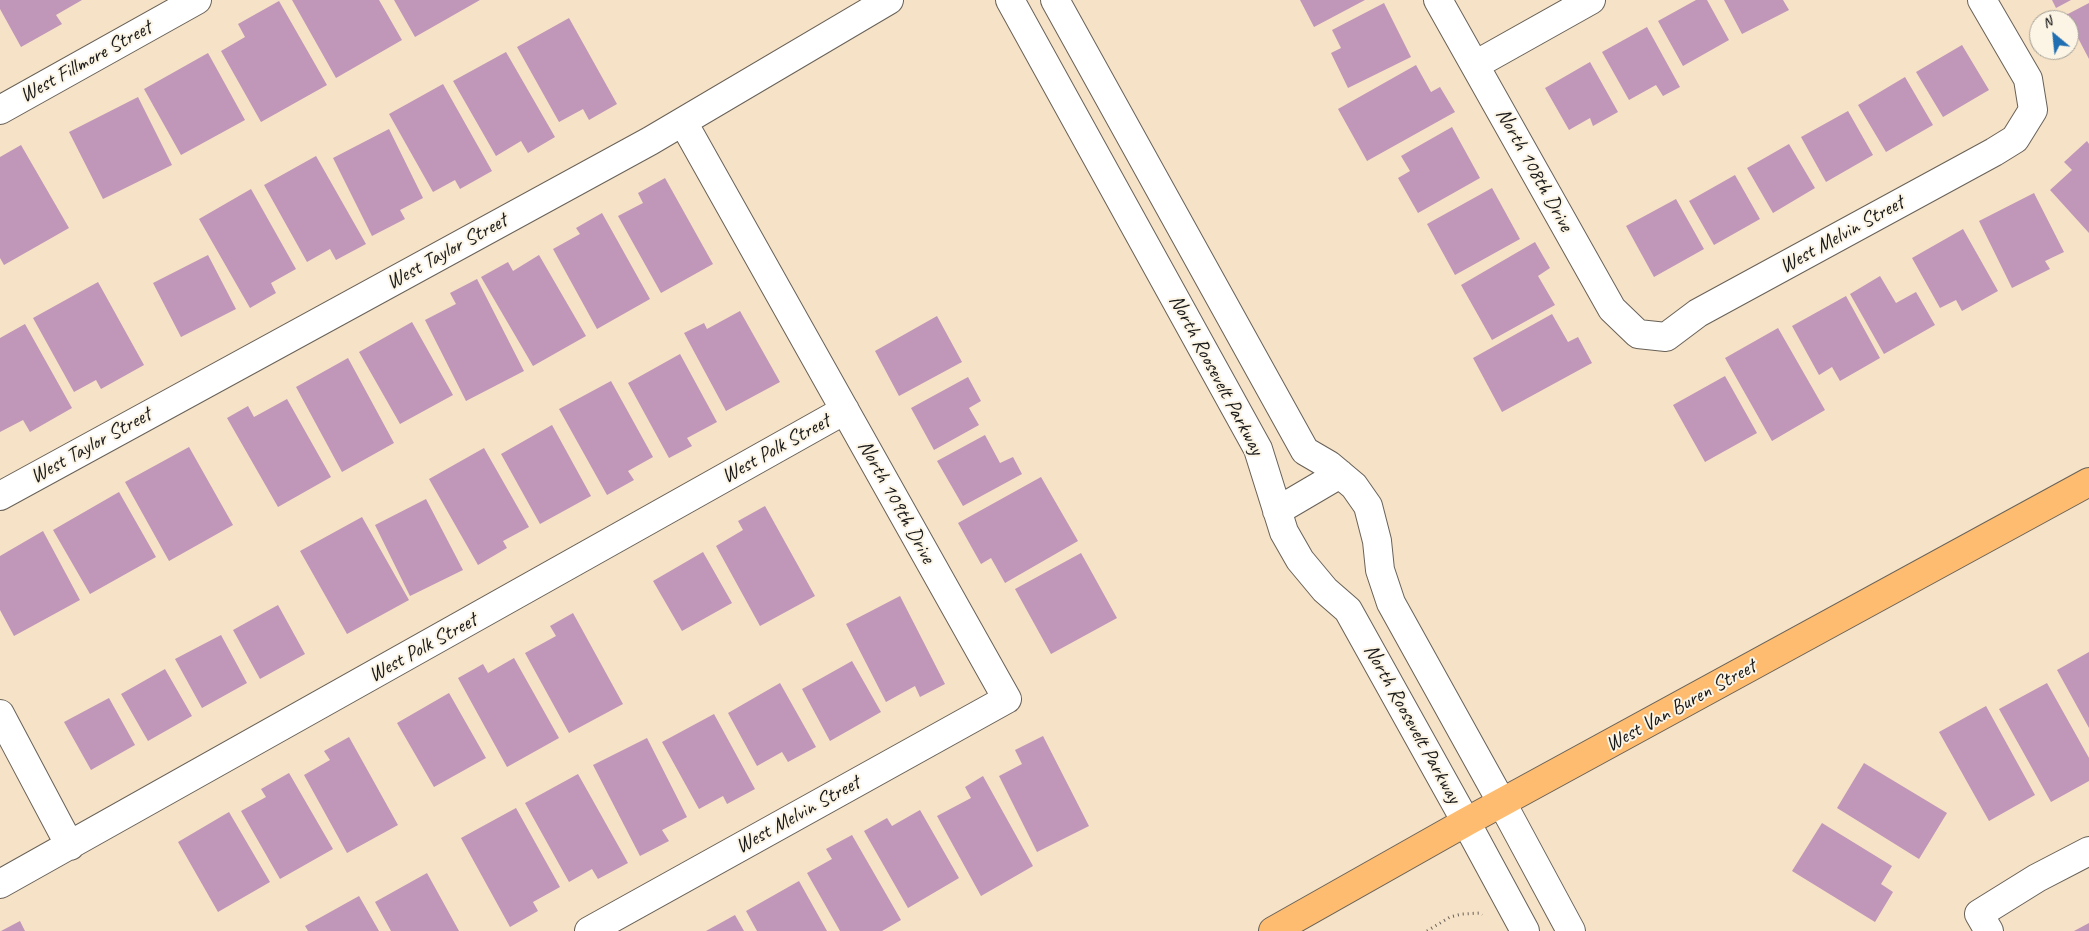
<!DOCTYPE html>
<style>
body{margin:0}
#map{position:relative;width:2089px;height:931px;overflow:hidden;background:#f6e2c6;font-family:Caveat,sans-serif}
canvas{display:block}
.north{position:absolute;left:2029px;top:10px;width:50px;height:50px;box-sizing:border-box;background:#fcf5e5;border:1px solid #a29e95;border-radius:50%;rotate:332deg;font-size:14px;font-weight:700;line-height:20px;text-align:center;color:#1c1c1c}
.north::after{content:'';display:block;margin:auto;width:18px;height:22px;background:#1f6fb2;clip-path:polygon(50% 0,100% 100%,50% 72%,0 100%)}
</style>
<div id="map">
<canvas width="2089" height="931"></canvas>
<div class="north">N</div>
</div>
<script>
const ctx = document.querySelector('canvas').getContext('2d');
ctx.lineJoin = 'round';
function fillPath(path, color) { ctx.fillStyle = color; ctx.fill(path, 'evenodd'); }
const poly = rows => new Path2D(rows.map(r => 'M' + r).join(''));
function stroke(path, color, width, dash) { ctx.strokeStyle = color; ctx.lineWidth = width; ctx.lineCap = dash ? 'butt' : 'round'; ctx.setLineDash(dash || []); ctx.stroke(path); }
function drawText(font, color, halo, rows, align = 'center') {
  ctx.font = font + ' Caveat,sans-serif'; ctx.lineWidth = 4; ctx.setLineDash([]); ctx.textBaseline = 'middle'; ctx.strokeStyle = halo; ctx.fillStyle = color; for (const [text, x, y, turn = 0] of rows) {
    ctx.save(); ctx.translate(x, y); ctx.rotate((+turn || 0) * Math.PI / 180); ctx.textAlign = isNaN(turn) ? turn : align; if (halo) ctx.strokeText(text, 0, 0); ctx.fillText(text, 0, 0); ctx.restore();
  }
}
fillPath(poly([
 [0,0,82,0,56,15,62,24,21,47,0,9],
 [292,0,379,0,402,40,336,78],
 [394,0,480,0,415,37],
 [1300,0,1365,0,1314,27],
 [1696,0,1707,0,1729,40,1683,66,1658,21],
 [1724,0,1783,0,1789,10,1742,34],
 [2052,0,2071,0,2056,8],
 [279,1,327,85,261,122,221,51,245,37,238,24],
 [1384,3,1411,57,1348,88,1331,53,1341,48,1332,30],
 [2089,3,2089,59,2066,15],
 [569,18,617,104,589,120,583,109,559,122,517,47],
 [1647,27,1680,87,1663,96,1656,85,1629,100,1602,52],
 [1962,45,1989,90,1943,117,1916,72],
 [506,52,555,137,528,153,521,141,496,156,453,81],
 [208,53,245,120,181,155,144,89],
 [1590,62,1618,112,1593,126,1590,118,1569,130,1545,88],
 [1416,65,1431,92,1440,87,1455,112,1367,161,1338,109],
 [1905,77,1933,125,1886,152,1858,105],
 [443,84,492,171,460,189,455,180,433,192,389,114],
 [138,97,172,165,103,199,69,132],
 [1848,111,1873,155,1826,182,1801,137],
 [1452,127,1480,178,1418,213,1398,178,1410,171,1401,156],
 [389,129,423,198,400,210,405,219,372,236,333,158],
 [2087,141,2089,144,2089,233,2050,190,2072,170,2064,162],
 [1789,144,1815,188,1773,213,1747,168],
 [21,145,69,228,4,265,0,258,0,157],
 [316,156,366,244,336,260,330,249,307,262,264,185],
 [1735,175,1760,219,1714,245,1689,201],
 [665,178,713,264,661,293,618,216,643,203,638,193],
 [1492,188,1520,239,1455,275,1427,224],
 [251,189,296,269,271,283,276,293,250,308,199,219],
 [2034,193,2064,252,2045,261,2050,269,2012,288,1979,221],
 [1676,199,1704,249,1654,277,1626,226],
 [602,213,650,299,597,329,553,249,580,234,576,228],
 [1963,229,1998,291,1962,311,1956,300,1940,308,1912,258],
 [1535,242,1550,268,1538,276,1555,305,1492,340,1461,285],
 [208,255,236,309,181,337,153,283],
 [539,255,586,336,533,366,481,277,508,262,513,271],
 [1880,276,1896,303,1916,292,1935,325,1884,354,1850,294],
 [477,279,524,371,466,401,425,320,456,304,450,293],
 [98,282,144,365,101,389,96,380,74,392,33,318],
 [1846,296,1880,358,1840,381,1832,367,1819,375,1792,326],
 [740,311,780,382,726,411,684,333,704,323,707,329],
 [1552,314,1568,342,1578,337,1592,363,1502,412,1473,358],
 [937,316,962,362,899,396,875,351],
 [412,322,453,395,400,424,359,352],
 [25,324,72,408,30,432,23,420,0,432,0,338],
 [1778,328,1825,410,1772,441,1725,358],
 [680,354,717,422,687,438,692,446,669,458,628,383],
 [348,358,394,443,342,472,296,387],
 [1725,376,1757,433,1705,462,1673,405],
 [968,377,981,401,969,408,979,425,934,450,911,408],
 [611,381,653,457,628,471,634,480,607,495,559,409],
 [287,399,331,477,278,507,227,418,248,406,254,417],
 [552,425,591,496,540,524,501,454],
 [985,435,1000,463,1013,457,1022,474,963,506,937,461],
 [189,447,233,525,169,561,125,482],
 [484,448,529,527,503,541,507,548,478,565,429,479],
 [1041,477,1078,541,1005,583,991,558,981,564,958,523],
 [119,492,156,557,90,594,53,530],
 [426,499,463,570,410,596,375,525],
 [765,506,815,596,760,626,716,546,743,530,738,521],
 [362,517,409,600,347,634,300,551],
 [43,531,80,600,14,636,0,610,0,556],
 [703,552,732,603,682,631,653,581],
 [1081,553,1117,618,1051,654,1015,589],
 [900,596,945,684,920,697,915,686,886,702,846,624],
 [278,605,305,654,260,679,233,630],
 [573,613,623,704,569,733,525,653,556,636,550,626],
 [221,635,247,683,202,708,175,659],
 [2089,652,2089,728,2057,670],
 [514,658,559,738,507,767,458,678,483,664,488,673],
 [852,661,881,712,830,741,802,689],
 [165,669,192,716,148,741,121,694],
 [780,683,816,747,788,762,782,752,757,766,728,713],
 [2047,683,2089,758,2089,781,2051,802,1999,709],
 [449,693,486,758,434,787,397,723],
 [109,698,135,745,91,770,64,722],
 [1986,706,2035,795,1989,821,1939,732],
 [714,714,755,789,727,804,723,796,699,809,662,742],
 [1043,736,1089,826,1037,852,999,776,1022,764,1015,750],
 [349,737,398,825,347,853,304,775,330,760,324,751],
 [647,738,687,817,662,830,669,841,640,856,593,765],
 [1864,763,1947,813,1919,859,1837,808],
 [289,773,333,849,280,879,241,811,266,797,261,789],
 [578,774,628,863,598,879,592,869,569,882,525,803],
 [983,776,1033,866,981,896,937,816,971,798,965,787],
 [516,808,560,887,533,902,538,911,510,927,461,838],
 [920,810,959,878,908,908,864,831,887,818,892,826],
 [229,812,270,882,218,912,178,842],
 [1822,823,1892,866,1881,884,1893,892,1875,922,1792,871],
 [852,835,901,920,882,931,840,931,807,873,832,859,826,849],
 [427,873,459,931,391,931,375,902],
 [799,881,827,931,757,931,746,911],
 [359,896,379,931,308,931,305,926],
 [735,915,744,931,706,931],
 [20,921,25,931,1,931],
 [2089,923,2089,931,2074,931]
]), '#c096b9');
const minor = poly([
 [1010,0,1258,449,1284,532,1300,560,1325,590,1348,610,1466,822],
 [1055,0,1305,451,1329,465,1354,486,1368,506,1377,541,1380,570,1391,603,1502,803],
 [1438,0,1612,309,1638,334,1666,337,1698,313,1994,152,2015,139,2033,110,2028,79,1982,0],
 [1475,65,1591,0],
 [0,110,197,0],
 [0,496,650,141,889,0],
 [1277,511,1340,474],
 [0,714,70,846],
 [0,884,845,410],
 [589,931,1007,699,683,122],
 [1989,931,1979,914,2037,878,2089,851]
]);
const tertiary = poly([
 [1502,803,1571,931],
 [1466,822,1525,931]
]);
const primary = poly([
 [1273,931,1466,822,2089,482]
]);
stroke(minor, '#686158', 30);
stroke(tertiary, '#686158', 30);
stroke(primary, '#686158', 30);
stroke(poly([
 [1427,931,1450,917,1462,914,1480,913,1482,915]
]), '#686158', 3, [1, 4]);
stroke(minor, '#fff', 28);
stroke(tertiary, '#fff', 28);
stroke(primary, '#fdbc70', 28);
drawText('21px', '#1c1c1c', '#fcf5e5', [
 ["West Fillmore Street",86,62,-29],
 ["North 108th Drive",1534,170,61],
 ["West Melvin Street",1842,235,-29],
 ["West Taylor Street",447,252,-29],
 ["North Roosevelt Parkway",1216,375,62],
 ["West Taylor Street",91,446,-29],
 ["West Polk Street",776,449,-29],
 ["North 109th Drive",896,502,61],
 ["West Polk Street",423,648,-29],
 ["West Van Buren Street",1681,706,-29],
 ["North Roosevelt Parkway",1412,724,61],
 ["West Melvin Street",798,815,-29]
]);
</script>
